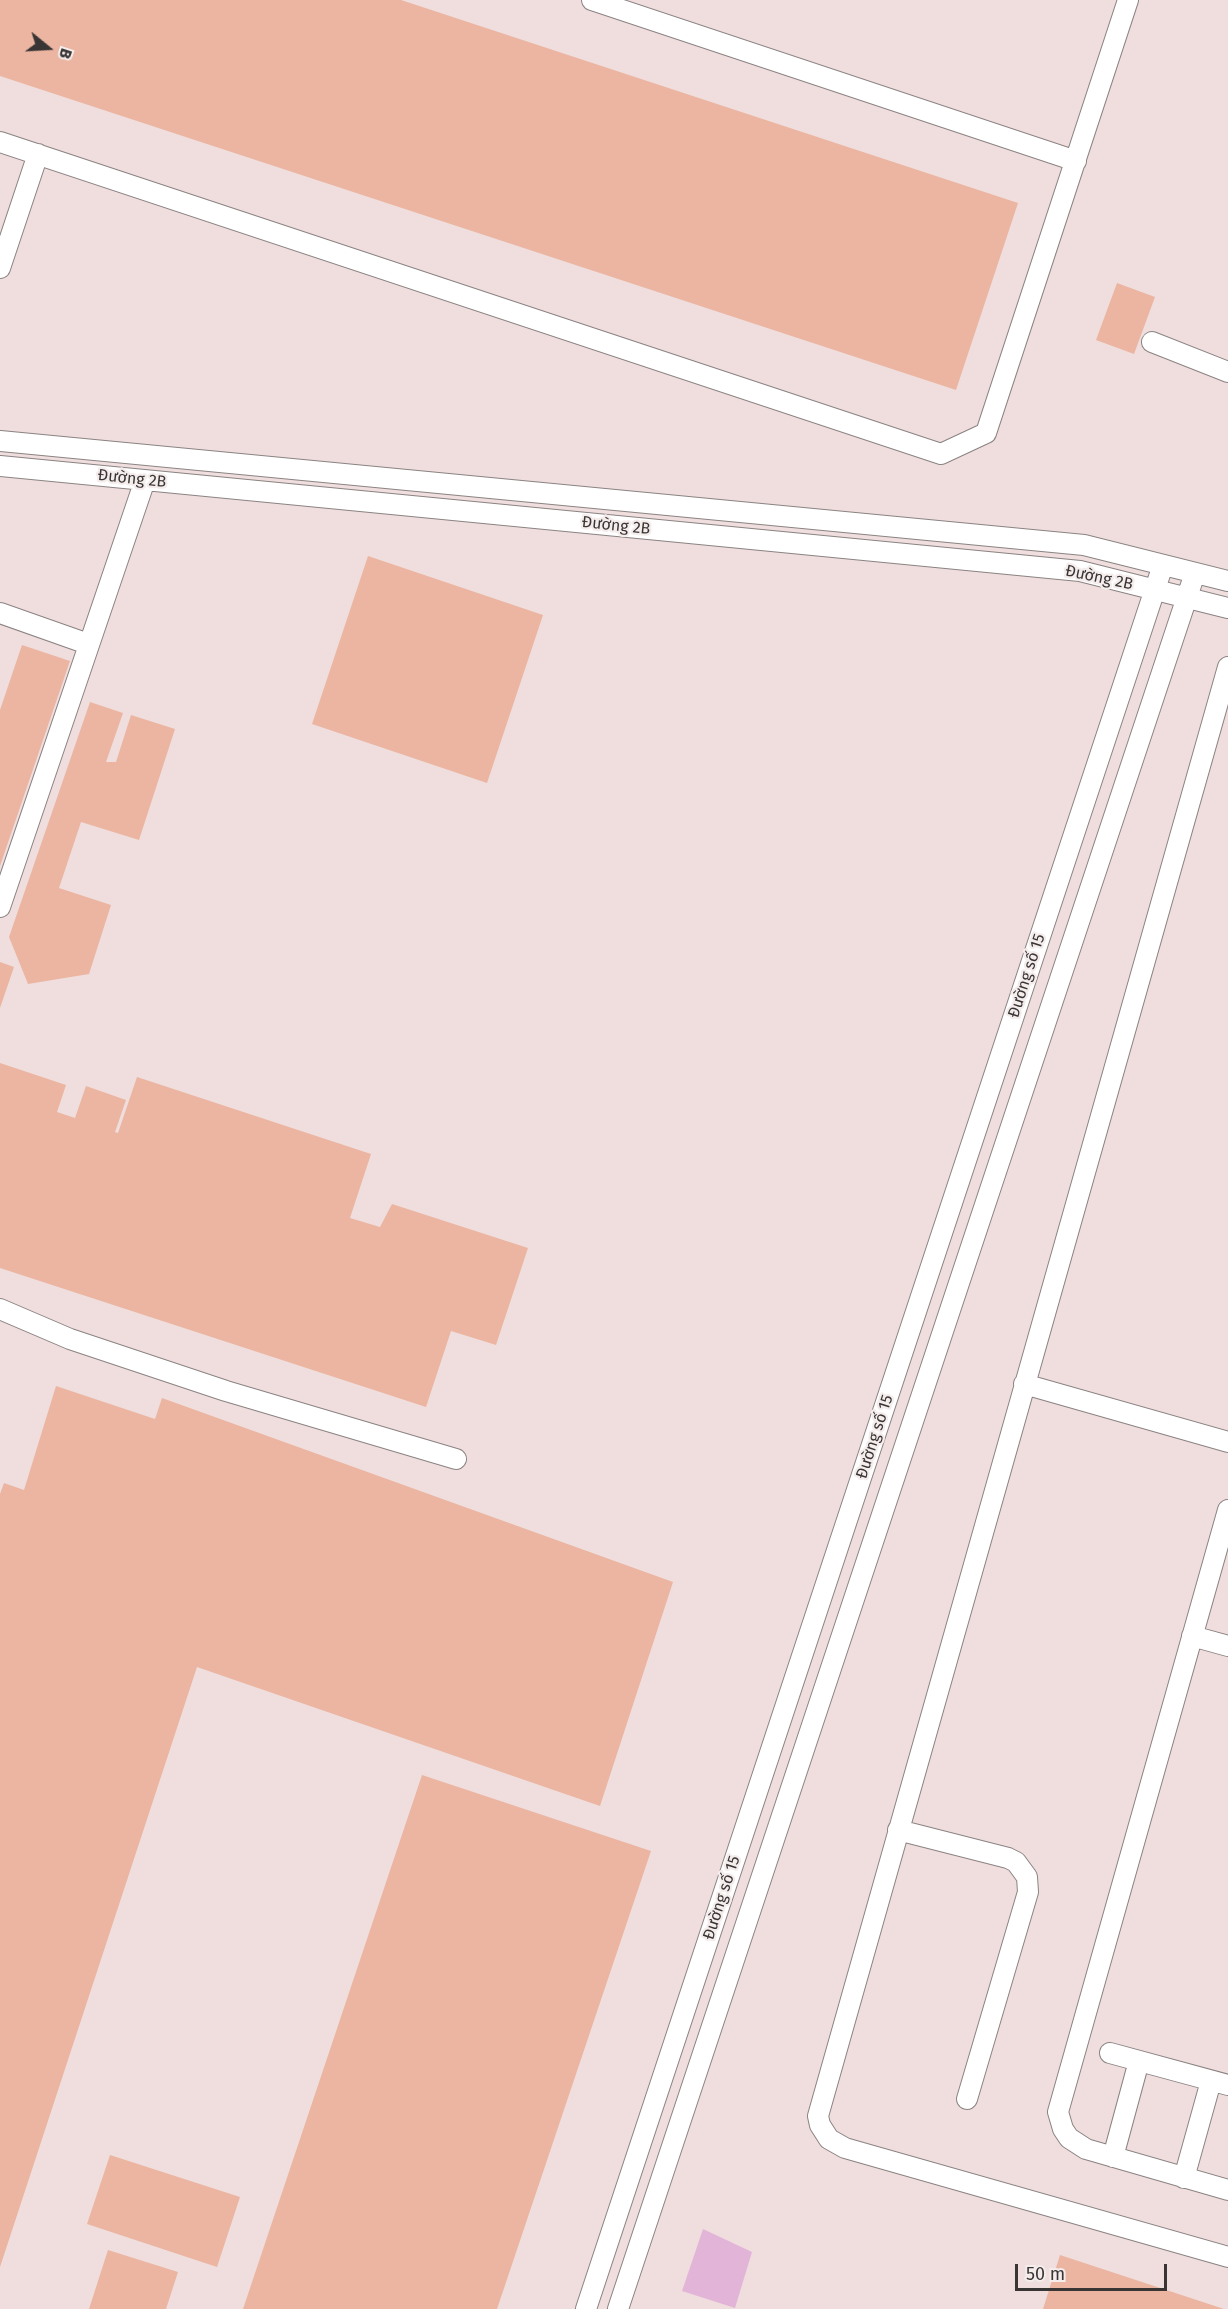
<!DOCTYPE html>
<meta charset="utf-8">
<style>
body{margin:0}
#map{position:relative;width:1228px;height:2309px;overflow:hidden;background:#f5ecec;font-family:"Fira Sans",sans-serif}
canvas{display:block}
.north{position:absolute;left:18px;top:18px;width:60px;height:60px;-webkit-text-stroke:4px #f5ecec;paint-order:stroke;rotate:108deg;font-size:16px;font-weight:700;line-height:24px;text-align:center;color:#393535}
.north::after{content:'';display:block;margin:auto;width:21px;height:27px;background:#393535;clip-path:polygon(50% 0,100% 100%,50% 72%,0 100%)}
.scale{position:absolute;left:1015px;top:2264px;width:152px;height:27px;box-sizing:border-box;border:3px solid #393535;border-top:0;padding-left:8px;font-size:18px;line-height:21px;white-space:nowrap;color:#393535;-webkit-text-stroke:4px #f5ecec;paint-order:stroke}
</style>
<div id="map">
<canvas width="1228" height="2309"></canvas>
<div class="north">B</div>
<div class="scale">50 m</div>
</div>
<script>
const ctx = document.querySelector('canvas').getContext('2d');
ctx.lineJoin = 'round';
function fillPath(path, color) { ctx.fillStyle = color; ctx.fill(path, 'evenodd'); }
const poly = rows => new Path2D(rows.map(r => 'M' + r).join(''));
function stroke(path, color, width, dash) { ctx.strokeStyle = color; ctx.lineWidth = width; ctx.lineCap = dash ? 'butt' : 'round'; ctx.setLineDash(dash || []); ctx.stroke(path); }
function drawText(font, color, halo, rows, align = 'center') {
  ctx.font = font + ' "Fira Sans",sans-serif'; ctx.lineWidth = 4.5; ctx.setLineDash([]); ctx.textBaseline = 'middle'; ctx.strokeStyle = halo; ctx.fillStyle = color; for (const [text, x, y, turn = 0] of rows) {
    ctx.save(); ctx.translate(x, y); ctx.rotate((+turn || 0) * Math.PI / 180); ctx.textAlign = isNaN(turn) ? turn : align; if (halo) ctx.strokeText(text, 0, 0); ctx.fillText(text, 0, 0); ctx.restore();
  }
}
fillPath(poly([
 [0,0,1228,0,1228,2309,0,2309]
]), '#efdedd');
fillPath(poly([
 [703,2229,752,2252,735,2308,682,2291]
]), '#e1b4d8');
fillPath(poly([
 [0,0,401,0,1018,203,956,390,0,76],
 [1117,283,1155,297,1134,354,1096,340],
 [368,556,543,615,487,783,312,724],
 [22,645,70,661,0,866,0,710],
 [90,702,123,713,106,762,116,762,131,715,175,729,139,840,81,822,59,888,111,905,89,974,28,984,9,937],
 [0,962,14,967,0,1008],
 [0,1063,66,1085,57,1112,75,1118,86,1086,126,1100,115,1132,118,1133,137,1077,371,1154,350,1218,380,1227,392,1204,528,1248,496,1345,451,1331,426,1407,0,1268],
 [56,1386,155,1419,162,1398,673,1582,600,1806,197,1667,0,2267,0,1494,4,1483,24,1490],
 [422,1775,651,1851,497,2309,243,2309],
 [110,2155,240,2197,217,2267,87,2224],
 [108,2250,178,2272,166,2309,89,2309],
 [1060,2255,1224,2309,1043,2309]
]), '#ebb5a1');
const minor = poly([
 [592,0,1076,161],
 [0,142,941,454,986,433,1128,0],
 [0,268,38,154],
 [1152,342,1228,372],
 [0,441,1084,545,1228,581],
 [0,466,1080,571,1228,608],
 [0,613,88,644],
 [1228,667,818,2116,820,2125,829,2139,845,2148,1228,2257],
 [0,907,145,480],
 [0,1309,70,1339,226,1391,456,1459],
 [1024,1384,1228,1442],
 [1228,1510,1058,2112,1063,2129,1069,2138,1086,2149,1228,2190],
 [1192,1636,1228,1646],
 [898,1830,1008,1858,1016,1862,1027,1877,1028,1892,967,2099],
 [1110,2053,1228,2085],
 [1113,2157,1139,2061],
 [1184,2178,1211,2081],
 [586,2309,1163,565],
 [618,2309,1195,573]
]);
stroke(minor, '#8b8383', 22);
stroke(minor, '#fff', 20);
drawText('16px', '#393535', '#f5ecec', [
 ["Đường 2B",132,479,6],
 ["Đường 2B",616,526,6],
 ["Đường 2B",1099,578,12],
 ["Đường số 15",1027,976,-72],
 ["Đường số 15",875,1437,-72],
 ["Đường số 15",722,1898,-72]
]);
</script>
